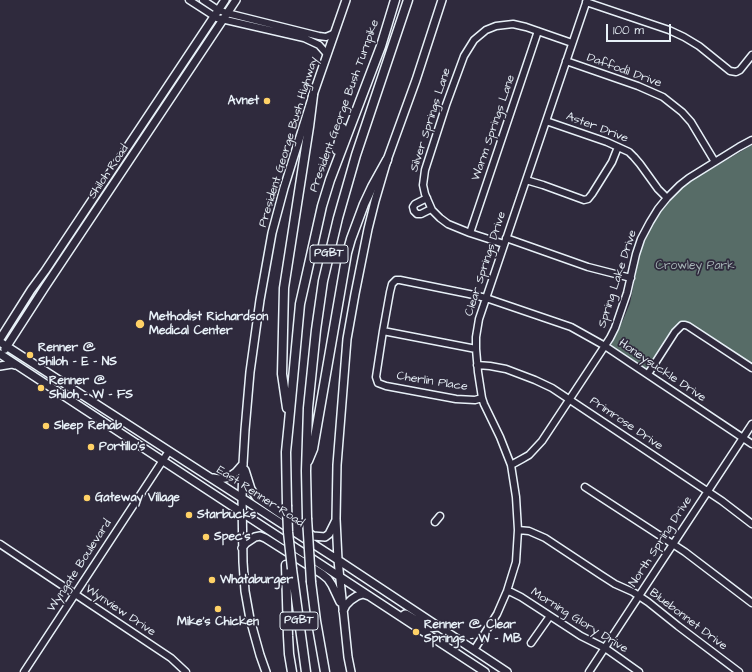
<!DOCTYPE html>
<style>
body{margin:0}
#map{position:relative;width:752px;height:672px;overflow:hidden;background:#2f2a3d;font-family:"Architects Daughter",sans-serif}
canvas{display:block}
.scale{position:absolute;left:606px;top:24px;width:65px;height:18px;box-sizing:border-box;border:2px solid #e8f1f8;border-top:0;padding-left:5px;font-size:12px;line-height:14px;white-space:nowrap;color:#e8f1f8;-webkit-text-stroke:3px #2f2a3d;paint-order:stroke}
</style>
<div id="map">
<canvas width="752" height="672"></canvas>
<div class="scale">100 m</div>
</div>
<script>
const ctx = document.querySelector('canvas').getContext('2d');
ctx.lineJoin = 'round';
function fillPath(path, color) { ctx.fillStyle = color; ctx.fill(path, 'evenodd'); }
const poly = rows => new Path2D(rows.map(r => 'M' + r).join(''));
function stroke(path, color, width, dash) { ctx.strokeStyle = color; ctx.lineWidth = width; ctx.lineCap = dash ? 'butt' : 'round'; ctx.setLineDash(dash || []); ctx.stroke(path); }
function drawText(font, color, halo, rows, align = 'center') {
  ctx.font = font + ' "Architects Daughter",sans-serif'; ctx.lineWidth = 3.5; ctx.setLineDash([]); ctx.textBaseline = 'middle'; ctx.strokeStyle = halo; ctx.fillStyle = color; for (const [text, x, y, turn = 0] of rows) {
    ctx.save(); ctx.translate(x, y); ctx.rotate((+turn || 0) * Math.PI / 180); ctx.textAlign = isNaN(turn) ? turn : align; if (halo) ctx.strokeText(text, 0, 0); ctx.fillText(text, 0, 0); ctx.restore();
  }
}
fillPath(poly([
 [752,145,752,364,688,322,677,326,647,369,611,345,623,320,630,303,640,252,649,231,657,216,677,193,689,182]
]), '#576c67');
const minor = poly([
 [189,0,217,18,304,38,319,45,327,54],
 [203,0,218,10,227,13,319,36,326,37,333,34],
 [586,2,669,30,684,37,699,46,730,71,736,72,740,70,752,55],
 [566,61,638,86,663,97,682,112,691,122,715,162],
 [546,121,607,142,629,152,634,157,640,164,658,189,667,198],
 [526,180,543,185,584,200,588,199,592,194,612,162,618,147],
 [427,198,415,204,413,207,414,211,417,214,421,214,431,209],
 [470,233,538,31],
 [506,238,588,267,631,278],
 [504,244,470,233,448,224,440,218,432,210,425,194,423,185,425,170,446,105,464,56,474,40,486,30,496,26,513,24,526,27,572,43],
 [383,331,476,349],
 [477,365,490,366,506,369,535,380,552,388,722,501,752,524],
 [648,374,675,332,682,325,685,325,688,326,752,368],
 [482,398,475,400,456,399,386,386,378,383,376,377,383,331,390,292,392,284,396,280,400,280,469,294,486,298,571,327,605,346,752,444],
 [511,465,522,459,529,455,542,441,610,338,615,328,627,293,636,254,641,239,650,222,658,209,667,198,680,185,689,178,739,147,752,140],
 [585,487,685,552,752,603],
 [435,522,440,516],
 [518,530,529,531,545,538,601,575,615,584,633,592,648,602,678,626,739,672],
 [0,544,171,658,186,672],
 [507,591,511,592,521,597,581,636,605,648,639,672],
 [531,643,550,616],
 [474,650,497,614,507,591,516,562,518,530,516,497,511,465,500,437,484,404,482,398,478,372,476,349,476,337,479,319,587,0],
 [24,672,169,451],
 [589,672,752,424]
]);
const major = poly([
 [0,339,31,290,45,271,225,0],
 [0,342,338,560,507,672],
 [5,349,45,287,236,0],
 [0,354,485,672],
 [0,366,12,364,15,365],
 [245,470,251,489,256,497,313,536,325,537,329,534,336,520],
 [213,478,219,479,225,478,229,477,236,472,243,464],
 [242,548,246,543,255,537,260,536,265,538,322,574,328,579,332,585,340,602],
 [343,611,346,605,351,600,357,596,363,594,369,596],
 [401,617,405,614,406,614,429,628,438,627],
 [266,672,260,655,250,619,245,591,243,562,242,498,243,464,245,430,250,372,260,300,272,233,284,188,313,95,346,0],
 [351,672,348,657,338,560,336,519,337,465,347,339,355,294,368,229,375,201,387,160,416,80,442,0]
]);
const highway = poly([
 [337,150,342,128],
 [287,408,282,374,284,288,309,127,313,95],
 [308,461,313,449,347,253,351,239,364,204,372,187,387,160],
 [287,505,286,452,289,422,300,304,307,273,322,206,330,180,381,46,395,0],
 [307,518,306,471,308,408,316,330,323,281,338,218,356,155,408,0],
 [286,565,288,636,289,654,292,672],
 [292,569,306,672],
 [311,582,316,621,325,672]
]);
stroke(minor, '#e8f1f8', 9);
stroke(major, '#e8f1f8', 10);
stroke(highway, '#e8f1f8', 11);
stroke(minor, '#2f2a3d', 6);
stroke(major, '#2f2a3d', 7);
stroke(highway, '#2f2a3d', 8);
const highwayBridge = poly([
 [287,505,288,532,292,569],
 [307,518,311,582]
]);
stroke(highwayBridge, '#e8f1f8', 11, []);
stroke(highwayBridge, '#2f2a3d', 8);
for (const [x, y, r, color] of [
 [267,101,4,"#ffd166"],
 [140,324,5,"#ffd166"],
 [30,355,4,"#ffd166"],
 [41,388,4,"#ffd166"],
 [46,426,4,"#ffd166"],
 [91,447,4,"#ffd166"],
 [87,498,4,"#ffd166"],
 [189,515,4,"#ffd166"],
 [206,537,4,"#ffd166"],
 [212,580,4,"#ffd166"],
 [218,609,4,"#ffd166"],
 [416,632,4,"#ffd166"]
]) { const dot = new Path2D(); dot.arc(x, y, r, 0, 2 * Math.PI); ctx.fillStyle = color; ctx.fill(dot); stroke(dot, '#2f2a3d', 1.5); }
for (const [x, y, w] of [
 [329,254,38],
 [299,621,38]
]) { const box = new Path2D(); box.roundRect(x - w / 2, y - 9, w, 18, 3); ctx.fillStyle = '#2f2a3d'; ctx.fill(box); stroke(box, '#e8f1f8', 1); }
drawText('bold 11px', '#e8f1f8', null, [
 ["PGBT",329,254],
 ["PGBT",299,621]
]);
drawText('12px', '#e8f1f8', '#2f2a3d', [
 ["Daffodil Drive",624,71,20],
 ["President George Bush Turnpike",345,106,-70],
 ["Silver Springs Lane",431,120,-72],
 ["Warm Springs Lane",494,128,-71],
 ["Aster Drive",597,128,21],
 ["President George Bush Highway",289,142,-73],
 ["Shiloh Road",109,172,-56],
 ["Clear Springs Drive",486,264,-72],
 ["Spring Lake Drive",618,279,-72],
 ["Honeysuckle Drive",662,371,34],
 ["Cherlin Place",432,382,9],
 ["Primrose Drive",626,424,34],
 ["East Renner Road",260,497,33],
 ["North Spring Drive",661,542,-57],
 ["Wyngate Boulevard",80,566,-57],
 ["Wynview Drive",120,611,34],
 ["Bluebonnet Drive",688,620,37],
 ["Morning Glory Drive",579,621,32]
]);
drawText('bold 12px', '#e8f1f8', '#2f2a3d', [
 ["Avnet",259,101,"right"],
 ["Methodist Richardson",149,317],
 ["Medical Center",149,331],
 ["Renner @",38,348],
 ["Shiloh - E - NS",38,362],
 ["Renner @",49,381],
 ["Shiloh - W - FS",49,395],
 ["Sleep Rehab",54,426],
 ["Portillo's",99,447],
 ["Gateway Village",95,498],
 ["Starbucks",197,515],
 ["Spec's",214,537],
 ["Whataburger",220,580],
 ["Mike's Chicken",218,622,"center"],
 ["Renner @ Clear",424,625],
 ["Springs - W - MB",424,639]
], 'left');
drawText('12px', '#a7b5b7', '#2f2a3d', [
 ["Crowley Park",695,266]
]);
</script>
